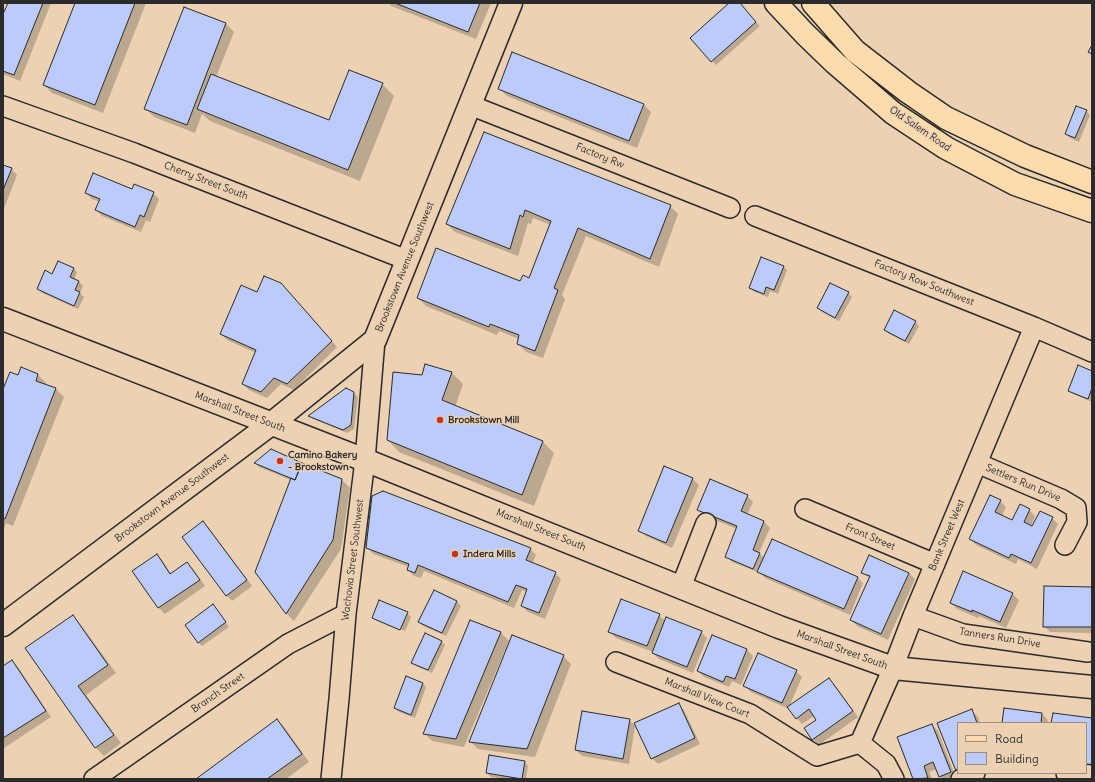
<!DOCTYPE html>
<style>
body{margin:0}
#map{position:relative;width:1095px;height:782px;overflow:hidden;background:#ecd1b3;font-family:Delius,sans-serif}
canvas{display:block}
.frame{position:absolute;inset:0;border:4px solid #2b2b2b;pointer-events:none}
.legend{position:absolute;left:957px;top:722px;width:130px;height:52px;box-sizing:border-box;background:#ecd1b3;border:1px solid #9f8f7d;margin:0;padding:5px 7px;list-style:none;font-size:12px;color:#2b2b2b}
.legend li{display:flex;align-items:center;gap:8px;height:20px}
.legend b{width:20px;border:1px solid #9f8f7d}
</style>
<div id="map">
<canvas width="1095" height="782"></canvas>
<div class="frame"></div>
<ul class="legend">
<li><b style="height:5px;background:#fedbac"></b>Road</li>
<li><b style="height:11px;background:#bbccfc"></b>Building</li>
</ul>
</div>
<script>
const ctx = document.querySelector('canvas').getContext('2d');
ctx.lineJoin = 'round';
function fillPath(path, color) { ctx.fillStyle = color; ctx.fill(path, 'evenodd'); }
const poly = rows => new Path2D(rows.map(r => 'M' + r).join(''));
function stroke(path, color, width, dash) { ctx.strokeStyle = color; ctx.lineWidth = width; ctx.lineCap = dash ? 'butt' : 'round'; ctx.setLineDash(dash || []); ctx.stroke(path); }
function drawText(font, color, halo, rows, align = 'center') {
  ctx.font = font + ' Delius,sans-serif'; ctx.lineWidth = 3; ctx.setLineDash([]); ctx.textBaseline = 'middle'; ctx.strokeStyle = halo; ctx.fillStyle = color; for (const [text, x, y, turn = 0] of rows) {
    ctx.save(); ctx.translate(x, y); ctx.rotate((+turn || 0) * Math.PI / 180); ctx.textAlign = isNaN(turn) ? turn : align; if (halo) ctx.strokeText(text, 0, 0); ctx.fillText(text, 0, 0); ctx.restore();
  }
}
fillPath(poly([
 [9,3,51,3,20,81,3,74,3,17],
 [76,3,146,3,103,113,52,93,44,85],
 [389,3,491,3,476,39,391,6],
 [731,3,739,3,760,26,716,65,691,38],
 [184,8,226,24,234,32,216,77,329,122,382,84,394,96,360,181,210,121,202,114,195,133,154,117,146,109],
 [499,88,643,104,651,112,637,148,507,96],
 [1086,111,1090,115,1079,142,1070,138,1066,134],
 [484,133,670,206,678,214,659,267,586,236,562,295,565,299,543,358,526,352,518,344,519,339,499,331,497,335,426,306,418,298,521,282,530,280,551,225,533,218,531,224,528,223,518,256,455,232,447,224],
 [3,166,11,169,17,175,3,211],
 [132,191,153,193,159,199,150,222,146,220,141,232,102,216,96,210,100,202,92,199,86,193],
 [783,266,787,270,778,294,770,291,768,297,754,292,750,288],
 [73,268,77,272,74,280,79,282,83,286,80,293,84,297,78,309,42,293,38,289,53,275],
 [287,290,337,347,294,390,281,384,267,398,249,390,243,384,256,353,227,340,221,334,258,294],
 [848,293,852,297,839,321,822,312,818,308],
 [915,322,919,326,909,344,889,334,885,330],
 [1092,372,1092,402,1073,394,1069,390],
 [452,373,463,384,455,407,543,442,554,453,534,506,399,452,388,440,423,376],
 [38,375,46,383,45,385,56,389,64,397,13,526,6,523,3,531,3,391,18,376],
 [354,393,358,397,354,429,347,433,313,419,310,416],
 [256,463,341,479,350,488,341,549,294,621,287,614,256,571,291,480,259,467],
 [665,467,693,479,699,485,672,548,646,536,640,530],
 [747,496,753,502,747,515,764,522,770,528,759,553,764,558,857,577,863,583,850,615,765,578,760,573,732,562,726,556,737,529,705,516,699,510],
 [1000,501,1006,507,1002,516,1013,521,1029,510,1035,516,1031,526,1033,527,1052,518,1058,524,1037,569,1018,559,1016,564,976,545,970,539],
 [203,522,209,528,252,586,232,601,226,595],
 [367,547,530,549,536,555,532,564,555,573,561,579,545,619,528,612,522,606,527,592,522,590,514,608,424,571,421,578,414,576,408,570,409,567,373,554],
 [157,555,163,561,171,574,187,563,193,569,205,586,165,614,159,608,134,571],
 [862,572,909,573,915,579,888,640,857,626,851,620,870,579],
 [1092,588,1092,633,1050,632,1044,626],
 [434,591,457,602,461,606,446,636,423,626,419,622],
 [1012,594,1019,600,1006,628,979,616,978,618,957,609,951,603],
 [217,610,229,627,202,646,198,642],
 [407,613,411,617,405,631,376,618,376,621,404,633,377,621,373,617],
 [659,615,665,621,701,632,707,638,693,673,659,659,653,653,653,652,616,638,610,632],
 [73,617,81,625,116,673,86,695,121,743,104,756,96,748,27,649],
 [501,633,509,641,464,747,432,741,424,733],
 [713,636,747,650,753,656,741,685,732,681,729,687,704,677,698,671],
 [441,641,445,645,432,673,416,666,412,662],
 [563,656,571,664,535,757,478,749,470,741],
 [12,661,18,667,51,717,4,748,3,746,3,667],
 [796,671,802,677,789,707,829,679,835,685,858,717,819,745,813,739,817,720,814,716,802,724,789,709,751,692,744,686],
 [422,683,426,687,415,718,399,712,395,708],
 [678,704,684,710,700,744,658,764,652,758],
 [972,711,978,717,980,723,939,724],
 [1042,714,1048,720,1047,723,1003,723],
 [277,720,285,728,309,762,286,779,197,779],
 [629,720,635,726,629,764,582,756,576,750],
 [932,725,938,731,956,778,942,779,937,769,929,772,932,779,914,779,899,738],
 [524,762,528,766,526,779,505,779,491,777,487,773]
]), '#0003');
const building = poly([
 [8,3,43,3,14,75,3,71,3,14,8,3],
 [75,3,135,3,95,105,43,85,75,3],
 [395,3,480,3,468,32,395,3],
 [729,3,740,3,756,22,711,62,690,38,729,3],
 [184,7,226,23,187,125,144,109,184,7],
 [1092,45,1092,54,1088,52,1092,45],
 [512,52,644,104,629,141,498,89,512,52],
 [349,70,383,83,348,170,197,109,211,74,329,120,349,70],
 [1076,106,1087,110,1075,138,1065,134,1076,106],
 [484,132,671,205,650,259,578,228,554,288,558,290,535,351,517,344,519,335,490,324,489,327,417,298,436,248,520,281,523,275,529,278,551,221,525,210,523,217,520,215,510,249,446,224,484,132],
 [3,165,12,168,3,190,3,165],
 [93,173,132,189,134,184,154,192,144,217,140,215,135,227,95,210,100,199,85,193,93,173],
 [761,257,784,266,774,290,766,287,764,294,749,288,761,257],
 [58,261,74,268,70,277,79,281,75,290,80,292,74,306,37,289,45,270,52,274,58,261],
 [264,276,281,283,332,341,287,384,274,378,261,392,242,384,256,350,220,334,241,285,257,292,264,276],
 [830,283,849,292,835,318,817,308,830,283],
 [894,310,916,321,905,341,884,330,894,310],
 [425,364,452,372,442,400,543,441,522,495,387,440,393,372,422,375,425,364],
 [1078,365,1092,371,1092,388,1088,399,1068,391,1078,365],
 [21,367,38,374,36,381,56,388,5,519,3,518,3,389,10,372,18,375,21,367],
 [346,388,354,392,351,425,343,430,308,416,346,388],
 [271,449,302,463,295,480,254,463,271,449],
 [302,463,342,479,333,540,286,614,255,572,291,478,295,480,302,463],
 [664,466,693,478,666,543,638,531,664,466],
 [710,479,748,495,741,511,764,521,753,550,760,553,753,569,725,557,737,526,697,510,710,479],
 [383,491,531,548,526,560,556,572,539,613,521,606,527,589,516,585,508,602,418,565,415,573,407,570,409,564,366,548,372,496,383,491],
 [990,495,1001,500,995,512,1012,520,1020,504,1030,509,1024,522,1032,526,1040,511,1053,517,1031,563,1011,554,1009,558,969,539,990,495],
 [203,521,247,580,226,596,182,537,203,521],
 [772,539,858,577,844,609,757,572,772,539],
 [157,554,170,574,187,562,200,580,158,608,132,571,157,554],
 [869,555,909,573,881,634,850,620,870,576,861,573,869,555],
 [963,571,1013,593,1000,622,972,610,972,612,950,603,963,571],
 [1044,586,1092,587,1092,627,1043,627,1044,586],
 [434,590,457,601,442,633,418,622,434,590],
 [621,599,660,614,647,646,608,632,621,599],
 [379,600,408,612,400,630,372,618,379,600],
 [213,604,226,622,198,643,185,625,213,604],
 [73,615,108,665,78,686,114,735,95,748,25,648,73,615],
 [666,617,702,631,687,667,652,653,666,617],
 [470,620,501,632,456,739,423,734,470,620],
 [425,633,442,641,428,670,411,663,425,633],
 [512,635,564,655,527,749,469,742,512,635],
 [712,635,747,649,735,679,726,676,723,682,697,671,712,635],
 [758,653,797,670,782,703,743,686,758,653],
 [12,660,46,711,3,738,3,666,12,660],
 [406,676,423,683,411,715,394,708,406,676],
 [829,678,853,711,812,740,804,728,816,720,809,709,796,719,787,707,829,678],
 [679,703,695,738,651,759,634,723,679,703],
 [1004,708,1042,713,1041,723,1002,723,1004,708],
 [972,709,977,723,958,723,958,771,956,771,937,723,972,709],
 [582,711,630,719,623,759,575,750,582,711],
 [1053,713,1092,718,1092,767,1086,767,1086,723,1051,723,1053,713],
 [277,719,302,754,267,779,196,779,277,719],
 [932,724,951,772,939,777,933,762,924,766,928,778,913,779,897,737,932,724],
 [489,755,525,761,522,779,486,773,489,755]
]);
fillPath(building, '#bbccfc');
stroke(building, '#2b2b2b', 1);
const minor = poly([
 [470,105,730,208],
 [3,106,134,153,407,260],
 [755,216,1034,327,1092,352],
 [977,463,1061,499,1076,508,1077,522,1065,545],
 [805,509,935,564],
 [681,587,706,523],
 [913,616,963,634,1088,652],
 [616,662,750,714,817,756,860,743],
 [860,743,893,668,913,616,1034,327],
 [860,743,886,764,894,779],
 [1066,773,1092,775],
 [94,779,288,644,346,614],
 [331,779,339,699,346,614,365,460,375,340],
 [961,779,975,773]
]);
const tertiary = poly([
 [3,625,271,424,375,340,511,3]
]);
const secondary = poly([
 [3,319,375,464,779,627,893,668,1092,687]
]);
const primary = poly([
 [776,3,805,34,835,63,893,113,946,148,1015,184,1092,211],
 [813,3,855,51,908,92,946,118,1025,156,1092,182]
]);
stroke(minor, '#2b2b2b', 22);
stroke(tertiary, '#2b2b2b', 25);
stroke(secondary, '#2b2b2b', 25);
stroke(primary, '#2b2b2b', 25);
stroke(minor, '#ecd1b3', 19);
stroke(tertiary, '#ecd1b3', 22);
stroke(secondary, '#ecd1b3', 22);
stroke(primary, '#fedbac', 22);
for (const [x, y, r, color] of [
 [440,420,4,"#c8321e"],
 [280,461,4,"#c8321e"],
 [455,554,4,"#c8321e"]
]) { const dot = new Path2D(); dot.arc(x, y, r, 0, 2 * Math.PI); ctx.fillStyle = color; ctx.fill(dot); stroke(dot, '#ecd1b3', 1.5); }
drawText('10px', '#2b2b2b', '#ecd1b3', [
 ["Old Salem Road",920,129,34],
 ["Factory Rw",600,156,22],
 ["Cherry Street South",206,181,21],
 ["Brookstown Avenue Southwest",405,267,-68],
 ["Factory Row Southwest",924,283,22],
 ["Marshall Street South",240,412,21],
 ["Settlers Run Drive",1023,483,23],
 ["Brookstown Avenue Southwest",172,498,-37],
 ["Marshall Street South",541,530,22],
 ["Bank Street West",947,535,-67],
 ["Front Street",870,537,23],
 ["Wachovia Street Southwest",353,560,-83],
 ["Tanners Run Drive",1000,638,9],
 ["Marshall Street South",842,650,20],
 ["Branch Street",218,693,-35],
 ["Marshall View Court",707,698,22]
]);
drawText('bold 10px', '#2b2b2b', '#ecd1b3', [
 ["Brookstown Mill",448,420],
 ["Camino Bakery",288,455],
 ["- Brookstown",288,467],
 ["Indera Mills",463,554]
], 'left');
</script>
